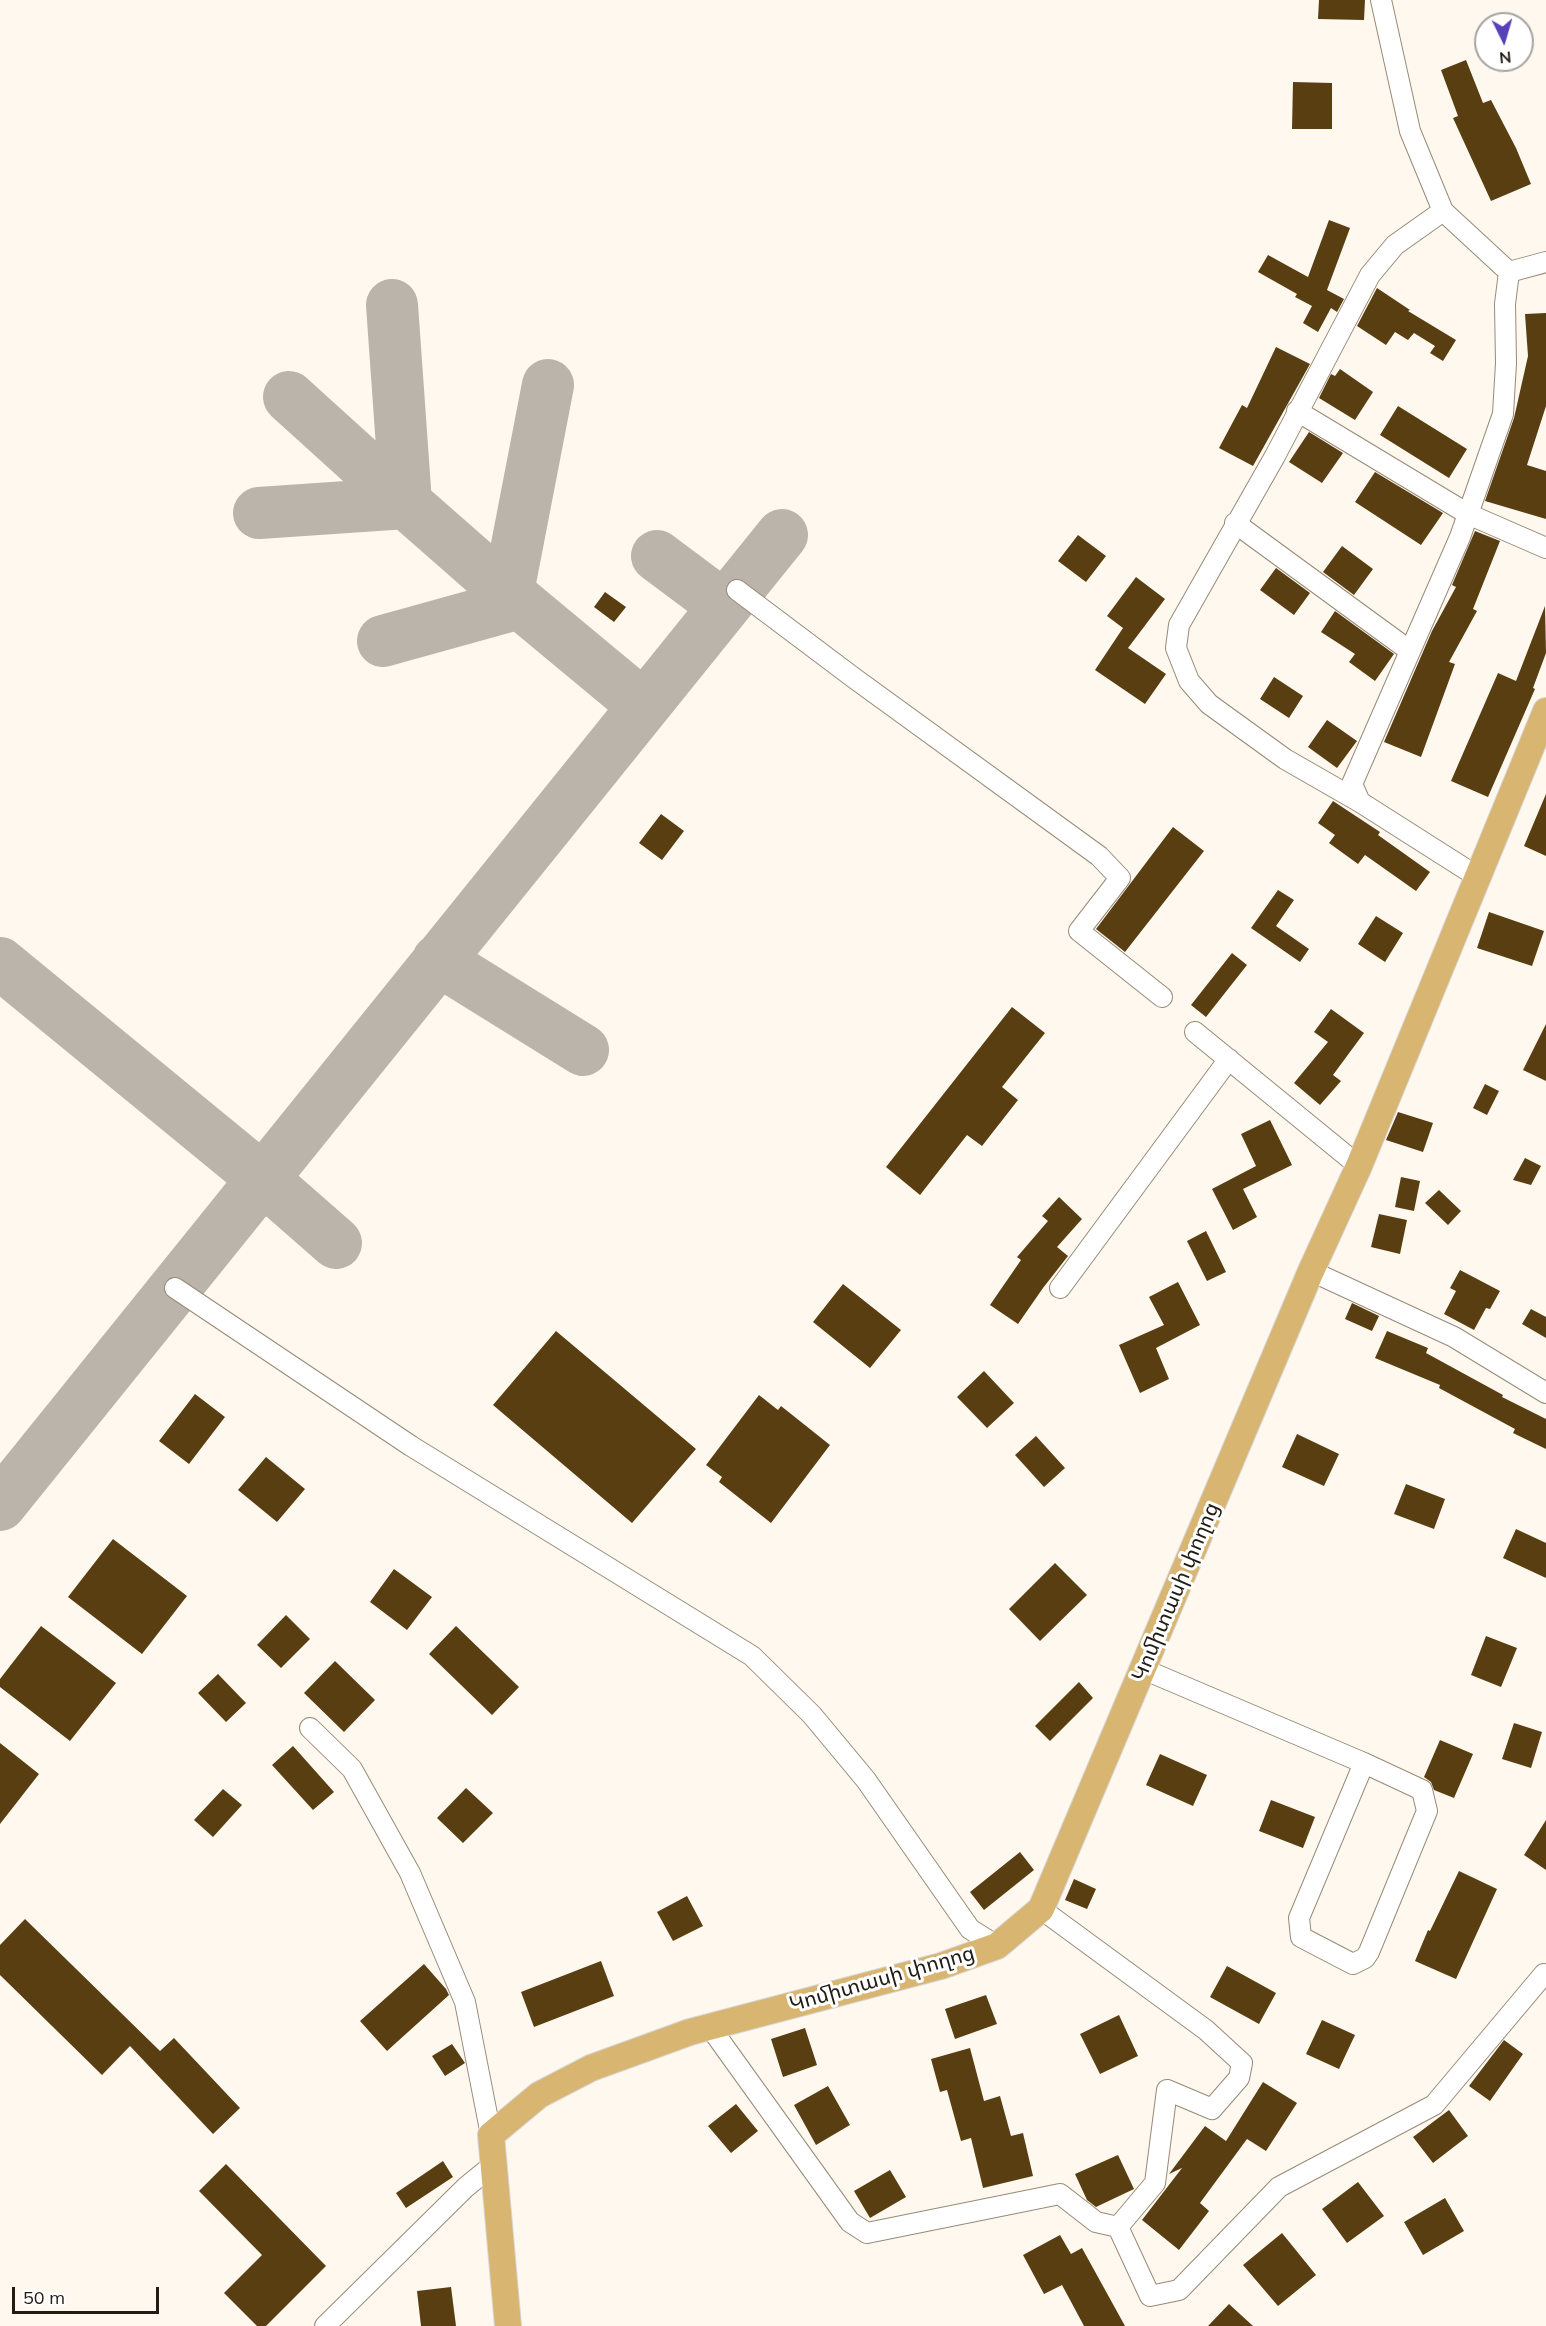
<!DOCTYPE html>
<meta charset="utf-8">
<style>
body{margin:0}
#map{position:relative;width:1546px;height:2326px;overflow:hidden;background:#fef8ef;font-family:Mulish,sans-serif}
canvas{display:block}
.north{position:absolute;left:1474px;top:12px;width:60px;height:60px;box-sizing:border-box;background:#fff;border:2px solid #a6a4a1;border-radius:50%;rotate:175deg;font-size:16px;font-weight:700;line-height:24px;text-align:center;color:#211c14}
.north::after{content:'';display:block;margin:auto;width:21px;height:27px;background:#5740b8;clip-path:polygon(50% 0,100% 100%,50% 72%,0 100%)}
.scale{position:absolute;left:12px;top:2287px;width:147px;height:27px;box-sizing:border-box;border:3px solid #211c14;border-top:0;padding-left:8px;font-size:18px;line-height:21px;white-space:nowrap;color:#211c14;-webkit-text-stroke:4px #fff;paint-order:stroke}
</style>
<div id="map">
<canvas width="1546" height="2326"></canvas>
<div class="north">N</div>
<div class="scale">50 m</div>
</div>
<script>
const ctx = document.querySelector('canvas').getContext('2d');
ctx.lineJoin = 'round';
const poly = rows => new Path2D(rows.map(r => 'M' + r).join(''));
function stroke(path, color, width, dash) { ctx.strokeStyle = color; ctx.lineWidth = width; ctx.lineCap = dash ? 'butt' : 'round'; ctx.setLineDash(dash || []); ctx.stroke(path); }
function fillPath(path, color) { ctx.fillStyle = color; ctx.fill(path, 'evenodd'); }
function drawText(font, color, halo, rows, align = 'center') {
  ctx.font = font + ' Mulish,"Noto Sans Armenian",sans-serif'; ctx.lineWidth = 6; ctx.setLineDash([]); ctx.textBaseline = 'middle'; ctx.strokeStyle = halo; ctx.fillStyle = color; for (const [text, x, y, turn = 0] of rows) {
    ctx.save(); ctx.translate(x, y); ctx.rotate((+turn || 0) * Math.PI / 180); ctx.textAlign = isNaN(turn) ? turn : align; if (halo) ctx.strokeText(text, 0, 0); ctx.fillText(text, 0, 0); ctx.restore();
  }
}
stroke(poly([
 [289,397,406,503,392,305],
 [259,513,406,503,520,603,644,706],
 [657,556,724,606],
 [508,592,548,385],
 [383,641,520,603],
 [438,960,583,1050],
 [0,963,263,1179,336,1243],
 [0,1505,782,535]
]), '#bab4ab', 52);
fillPath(poly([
 [1319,0,1365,0,1364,20,1318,19],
 [1466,60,1483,103,1491,100,1516,148,1531,184,1491,201,1453,118,1458,116,1441,70],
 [1293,82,1332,83,1332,129,1292,129],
 [1329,220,1350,228,1327,290,1344,299,1337,312,1331,308,1318,332,1303,323,1312,306,1295,297,1297,294,1258,272,1268,255,1308,277],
 [1377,288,1410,310,1408,311,1456,340,1443,361,1430,353,1435,346,1414,333,1408,340,1395,332,1386,345,1357,326],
 [1546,313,1546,406,1527,465,1546,471,1546,519,1485,501,1514,418,1528,356,1525,314],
 [1276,347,1310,364,1253,466,1219,448,1242,405,1247,408],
 [1340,369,1373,392,1355,420,1319,398,1331,374,1335,376],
 [1398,406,1467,449,1449,478,1380,435],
 [1309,432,1343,453,1322,483,1289,462],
 [1375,472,1443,513,1421,545,1355,502],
 [1475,531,1500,541,1473,609,1477,611,1449,662,1455,664,1421,757,1384,742,1432,631,1456,587,1452,585],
 [1078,535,1106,556,1086,582,1058,561],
 [1342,546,1373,569,1354,595,1323,572],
 [1276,568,1310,593,1294,615,1260,590],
 [1136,577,1165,599,1128,648,1166,674,1145,704,1095,670,1123,628,1107,616],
 [605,592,626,607,614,622,594,607],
 [1545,606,1546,653,1533,688,1535,689,1488,797,1451,781,1498,673,1516,681],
 [1335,611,1394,654,1375,681,1349,662,1355,654,1321,632],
 [1274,677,1303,696,1289,718,1260,699],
 [1327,720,1357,741,1337,768,1308,747],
 [1546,794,1546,856,1524,846],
 [1333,801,1380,832,1378,835,1430,872,1416,891,1365,855,1358,864,1329,843,1335,835,1318,823],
 [661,814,684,831,662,860,639,843],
 [1173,827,1204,851,1125,952,1096,929],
 [1278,890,1294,900,1276,926,1309,949,1300,962,1251,928],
 [1489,912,1544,931,1532,966,1477,948],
 [1376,916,1403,933,1385,962,1358,944],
 [1232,953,1247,965,1206,1017,1191,1005],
 [1012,1007,1045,1033,1002,1087,1018,1100,982,1146,967,1135,920,1195,886,1167],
 [1331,1009,1364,1033,1333,1075,1341,1081,1320,1105,1294,1083,1328,1042,1314,1032],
 [1546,1024,1546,1081,1523,1070],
 [1485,1084,1499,1091,1487,1115,1473,1108],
 [1398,1112,1433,1123,1423,1152,1386,1140],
 [1270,1120,1292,1165,1243,1189,1257,1217,1233,1230,1212,1189,1256,1166,1241,1134],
 [1525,1158,1541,1166,1531,1185,1513,1180],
 [1401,1177,1420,1181,1414,1211,1395,1207],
 [1439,1190,1461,1211,1448,1225,1425,1203],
 [1059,1197,1082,1219,1057,1247,1068,1256,1043,1288,1018,1324,990,1305,1021,1260,1017,1257,1048,1221,1042,1216],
 [1379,1214,1407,1220,1400,1254,1371,1247],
 [1206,1231,1226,1272,1207,1281,1187,1241],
 [1460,1270,1500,1291,1490,1309,1486,1308,1474,1330,1444,1314,1456,1291,1450,1288],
 [1178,1282,1200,1325,1156,1348,1169,1379,1140,1393,1119,1345,1164,1325,1149,1297],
 [843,1284,901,1330,870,1368,813,1322],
 [1352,1303,1379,1316,1372,1331,1345,1319],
 [1531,1309,1546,1317,1546,1338,1522,1324],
 [556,1331,696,1449,632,1523,493,1405],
 [1387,1331,1428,1348,1426,1353,1503,1395,1502,1397,1546,1419,1546,1449,1513,1433,1515,1429,1439,1388,1440,1385,1375,1358],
 [984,1371,1014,1403,987,1428,957,1397],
 [195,1394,225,1417,189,1464,159,1441],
 [759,1395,778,1410,781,1406,830,1445,771,1523,719,1482,722,1477,706,1465],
 [1297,1434,1339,1454,1324,1486,1282,1467],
 [1036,1436,1065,1468,1044,1487,1015,1455],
 [266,1457,305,1489,277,1522,238,1490],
 [1406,1484,1445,1499,1434,1529,1394,1514],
 [1516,1529,1546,1543,1546,1578,1503,1558],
 [113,1539,187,1596,142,1654,68,1597],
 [1055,1563,1087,1595,1040,1641,1009,1609],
 [394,1569,432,1597,407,1630,370,1602],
 [286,1615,310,1639,281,1668,257,1645],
 [41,1626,116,1683,70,1741,0,1687,0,1679],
 [456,1626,519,1687,492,1715,429,1654],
 [1486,1636,1517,1648,1501,1687,1471,1675],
 [335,1661,375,1700,344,1732,304,1693],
 [218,1674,246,1703,226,1722,198,1693],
 [1079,1682,1093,1698,1050,1741,1035,1726],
 [1514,1723,1542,1732,1531,1768,1502,1759],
 [1440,1740,1473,1754,1454,1798,1434,1790,1431,1782,1424,1777],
 [0,1743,39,1774,0,1824],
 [293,1746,334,1792,313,1810,272,1765],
 [1160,1754,1207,1775,1193,1806,1146,1785],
 [466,1788,493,1813,463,1843,437,1818],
 [223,1789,242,1805,213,1837,194,1820],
 [1271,1800,1315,1817,1303,1848,1259,1831],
 [1546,1820,1546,1870,1524,1855],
 [1020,1852,1034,1870,984,1910,970,1892],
 [1459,1871,1497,1889,1456,1979,1415,1961,1428,1930,1430,1931],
 [1074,1879,1096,1889,1087,1909,1065,1900],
 [687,1896,703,1926,673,1941,657,1912],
 [25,1919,160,2051,174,2038,240,2108,213,2134,130,2046,102,2075,0,1975,0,1945],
 [601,1961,614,1996,534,2027,521,1992],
 [424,1964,446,1989,449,1995,387,2051,360,2021],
 [1227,1966,1276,1993,1259,2024,1210,1997],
 [986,1995,997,2024,955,2039,945,2009],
 [1119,2015,1138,2056,1100,2074,1080,2034],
 [1322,2020,1355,2035,1339,2069,1306,2054],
 [805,2028,817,2065,783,2077,771,2039],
 [1504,2040,1523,2054,1490,2101,1469,2086],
 [452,2044,465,2063,445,2076,432,2056],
 [970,2048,984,2101,1000,2096,1011,2136,1023,2133,1033,2176,983,2188,971,2138,961,2141,947,2090,940,2092,931,2059],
 [1263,2082,1297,2103,1266,2151,1247,2139,1200,2203,1209,2211,1179,2250,1142,2220,1182,2168,1169,2174,1205,2126,1226,2141],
 [828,2086,850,2125,816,2145,794,2105],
 [736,2104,758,2131,731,2153,708,2126],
 [1449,2110,1468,2136,1433,2163,1413,2137],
 [1118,2155,1134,2189,1096,2207,1087,2200,1075,2174],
 [443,2161,453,2177,406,2208,396,2193],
 [226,2164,326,2266,266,2326,257,2326,224,2293,262,2255,199,2191],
 [890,2170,906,2197,870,2218,854,2191],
 [1358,2182,1384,2216,1347,2243,1322,2209],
 [1445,2198,1464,2231,1423,2255,1404,2222],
 [1282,2233,1316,2275,1278,2306,1243,2265],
 [1060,2235,1071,2254,1082,2248,1125,2326,1084,2326,1062,2285,1044,2294,1023,2255],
 [451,2287,456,2326,421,2326,417,2291],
 [1229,2304,1253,2326,1208,2326]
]), '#593e12');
const minor = poly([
 [1381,0,1410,131,1443,211,1509,272,1505,304,1506,363,1503,414,1460,537,1352,784,1360,802,1478,877],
 [1509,272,1546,262],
 [1297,411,1468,514,1546,548],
 [1235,523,1410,651],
 [737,590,854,678,1099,856,1120,878,1079,931,1162,997],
 [1360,802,1285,759,1209,704,1189,681,1176,648,1179,625,1275,456,1370,275,1395,245,1443,211],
 [1195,1032,1359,1166],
 [1311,1271,1454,1337,1546,1393],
 [175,1288,411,1446,752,1656,812,1715,866,1780,970,1929,997,1946],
 [1060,1288,1229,1059],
 [1143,1669,1364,1763,1422,1790,1427,1811,1369,1952,1365,1958,1353,1964,1301,1937,1299,1918,1364,1763],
 [310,1728,352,1769,410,1873,465,2002,491,2135],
 [710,2027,850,2222,867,2233,1060,2194,1096,2222,1118,2227,1155,2183,1167,2090,1212,2109,1239,2078,1242,2063,1206,2030,1041,1909],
 [1118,2227,1150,2296,1179,2290,1279,2187,1434,2105,1544,1974],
 [325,2326,466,2187,493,2165]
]);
const major = poly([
 [508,2326,491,2135,539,2095,591,2068,690,2032,941,1966,997,1946,1041,1909,1311,1271,1359,1166,1546,711]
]);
stroke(minor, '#988a77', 22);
stroke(major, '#d7d6d5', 28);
stroke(minor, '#fff', 20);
stroke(major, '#d8b571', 26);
drawText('21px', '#211c14', '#fff', [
 ["Կոմիտասի փողոց",1176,1592,-67],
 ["Կոմիտասի փողոց",882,1979,-16]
]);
</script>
